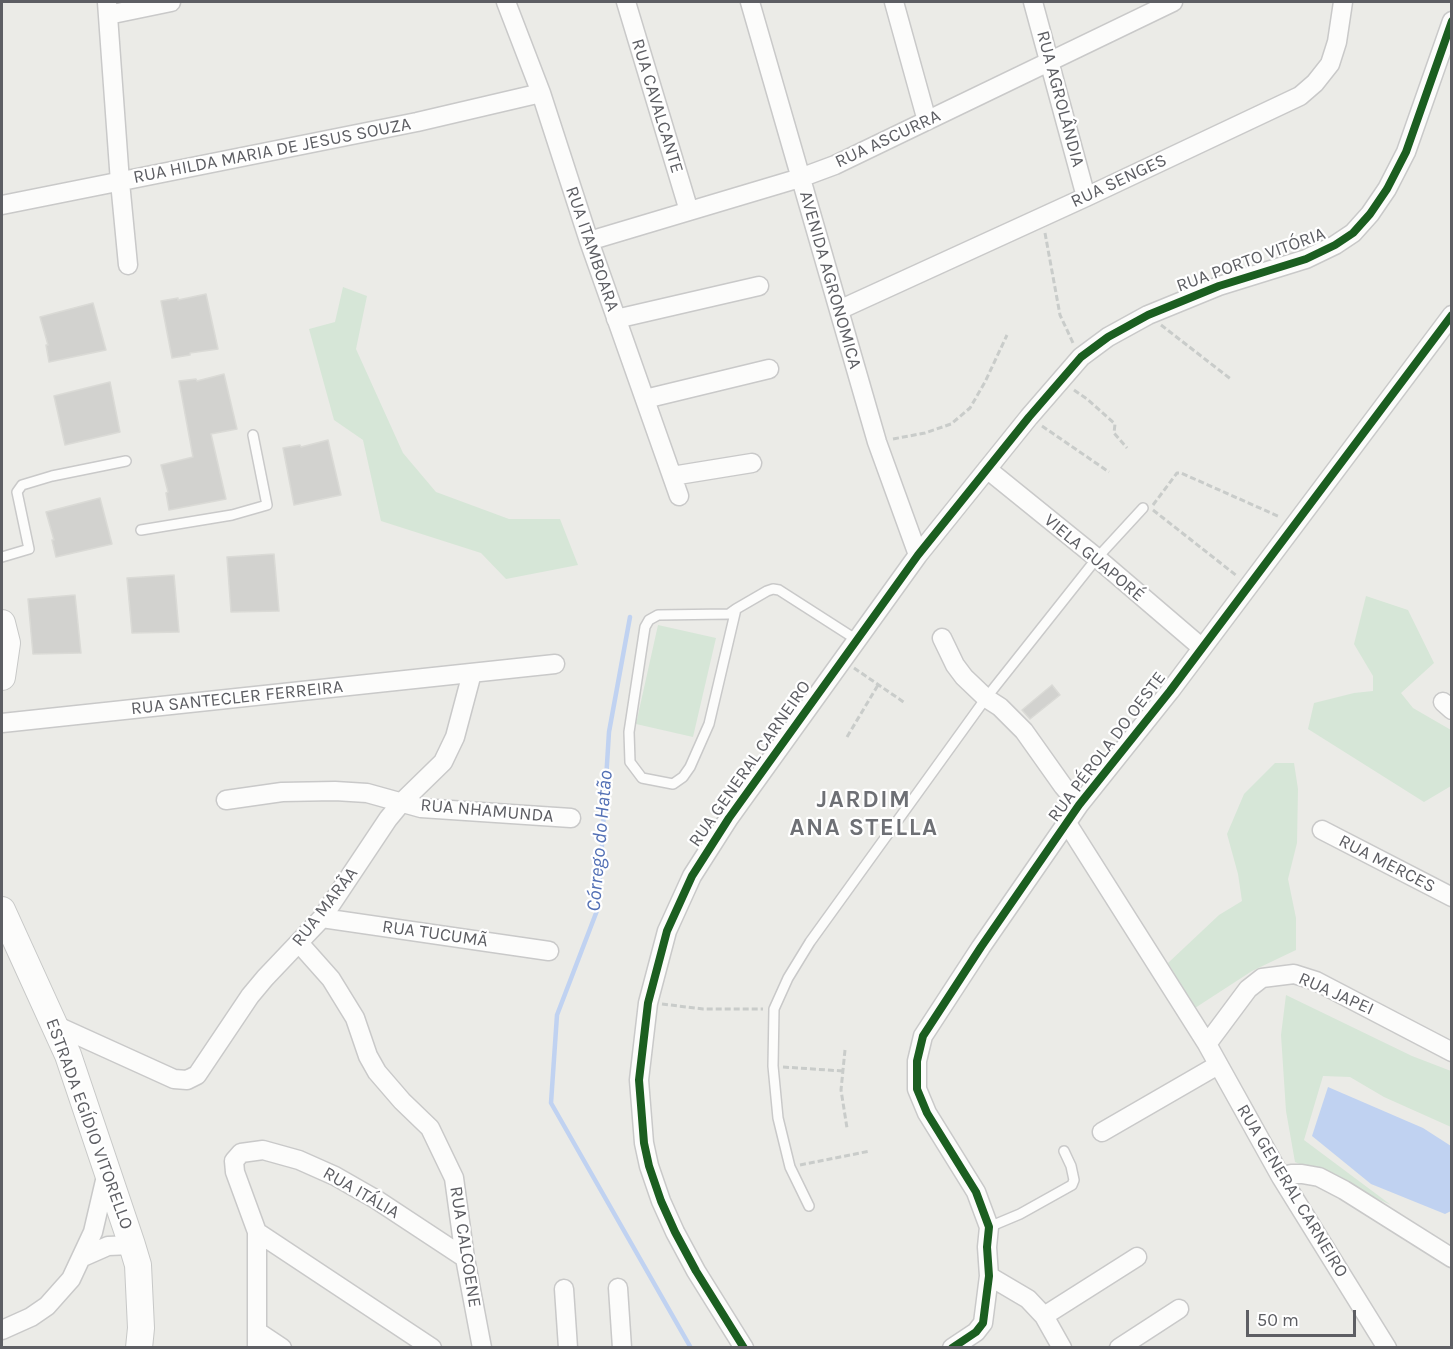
<!DOCTYPE html>
<meta charset="utf-8">
<style>
body{margin:0}
#map{position:relative;width:1453px;height:1349px;overflow:hidden;background:#ebebe7;font-family:Karla,sans-serif}
canvas{display:block}
.frame{position:absolute;inset:0;border:3px solid #5d5e63;pointer-events:none}
.scale{position:absolute;left:1246px;top:1310px;width:110px;height:27px;box-sizing:border-box;border:3px solid #5d5e63;border-top:0;padding-left:8px;font-size:18px;line-height:21px;white-space:nowrap;color:#5d5e63;-webkit-text-stroke:4px #fff;paint-order:stroke}
</style>
<div id="map">
<canvas width="1453" height="1349"></canvas>
<div class="frame"></div>
<div class="scale">50 m</div>
</div>
<script>
const ctx = document.querySelector('canvas').getContext('2d');
ctx.lineJoin = 'round';
function fillPath(path, color) { ctx.fillStyle = color; ctx.fill(path, 'evenodd'); }
const poly = rows => new Path2D(rows.map(r => 'M' + r).join(''));
function stroke(path, color, width, dash) { ctx.strokeStyle = color; ctx.lineWidth = width; ctx.lineCap = dash ? 'butt' : 'round'; ctx.setLineDash(dash || []); ctx.stroke(path); }
function drawText(font, color, halo, rows, align = 'center') {
  ctx.font = font + ' Karla,sans-serif'; ctx.lineWidth = 4.5; ctx.setLineDash([]); ctx.textBaseline = 'middle'; ctx.strokeStyle = halo; ctx.fillStyle = color; for (const [text, x, y, turn = 0] of rows) {
    ctx.save(); ctx.translate(x, y); ctx.rotate((+turn || 0) * Math.PI / 180); ctx.textAlign = isNaN(turn) ? turn : align; if (halo) ctx.strokeText(text, 0, 0); ctx.fillText(text, 0, 0); ctx.restore();
  }
}
fillPath(poly([
 [343,287,367,296,356,349,403,453,436,492,509,519,560,519,578,565,506,579,481,553,381,521,363,440,334,420,309,329,335,322],
 [1366,596,1408,610,1434,663,1401,693,1413,708,1451,730,1451,786,1424,802,1308,729,1314,703,1354,693,1373,691,1373,676,1354,644],
 [658,625,716,638,693,737,636,724],
 [1275,763,1294,763,1298,789,1297,843,1288,879,1296,918,1296,950,1252,971,1195,1008,1168,963,1219,915,1242,901,1238,874,1227,834,1244,794],
 [1286,995,1412,1056,1451,1071,1451,1127,1384,1097,1350,1077,1323,1076,1304,1140,1391,1205,1295,1162,1286,1111,1281,1035]
]), '#d6e6d7');
fillPath(poly([
 [1328,1087,1423,1128,1451,1146,1451,1211,1445,1214,1371,1184,1312,1136]
]), '#c0d2f1');
stroke(poly([
 [630,617,609,732,598,908,557,1015,551,1103,691,1348]
]), '#c0d2f1', 4.5);
const building = poly([
 [206,294,218,349,190,353,190,355,172,358,161,301,178,298,178,300,206,294],
 [93,303,106,350,49,362,46,345,48,345,40,317,93,303],
 [224,374,237,429,211,434,226,499,169,510,166,493,168,492,161,465,193,457,179,381,196,379,197,381,224,374],
 [110,382,120,432,65,445,54,396,110,382],
 [328,440,341,495,294,505,283,448,300,445,301,447,328,440],
 [100,498,112,544,56,557,52,540,54,540,46,512,100,498],
 [274,554,279,611,231,612,227,557,274,554],
 [174,575,179,632,132,633,127,578,174,575],
 [75,595,81,653,33,654,28,599,75,595],
 [1052,685,1060,695,1030,719,1022,710,1052,685]
]);
fillPath(building, '#d2d2cf');
stroke(building, '#dadad6', 1.5);
const lane = poly([
 [141,530,232,515,267,505,253,435],
 [2,557,29,549,17,492,22,485,52,476,126,461],
 [736,609,709,724,690,767,683,777,673,784,642,778,630,762,629,732,645,627,649,620,658,615,729,614,736,609,767,591,773,589,779,590,857,640],
 [809,1206,790,1167,778,1118,773,1066,774,1009,788,978,810,942,986,698,1097,558,1143,508],
 [989,1227,1020,1214,1072,1185,1074,1180,1071,1166,1064,1151]
]);
const street = poly([
 [107,2,120,182,128,265],
 [506,2,541,93,589,241,679,496],
 [626,2,689,211],
 [750,2,877,442,918,555],
 [894,2,927,121],
 [1033,2,1086,197],
 [108,15,171,2],
 [2,205,417,122,541,93],
 [589,241,800,178,835,165,1173,2],
 [839,310,1086,197,1300,96,1315,83,1330,64,1337,42,1343,2],
 [616,319,759,286],
 [645,399,769,369],
 [987,469,1097,558,1201,647],
 [672,476,752,463],
 [942,638,955,665,964,677,986,698,1000,707,1024,731,1063,786,1079,805],
 [1443,702,1452,710],
 [2,723,555,664],
 [226,800,282,792,335,791,367,793,421,808,571,818],
 [1067,823,1207,1044,1281,1177,1387,1348],
 [1322,830,1452,897],
 [322,918,549,951],
 [299,943,331,979,355,1018,368,1056,377,1072,402,1101,430,1128,454,1178,465,1258,482,1348],
 [55,1025,174,1079,187,1080,197,1075,250,996,265,978,322,918,388,819,402,802,443,762,455,737,472,673],
 [1207,1044,1248,989,1262,978,1294,974,1316,981,1452,1052],
 [1102,1132,1218,1065],
 [1281,1177,1291,1174,1302,1174,1319,1177,1344,1190,1452,1258],
 [257,1232,432,1348],
 [83,1257,108,1246,132,1245],
 [989,1276,1028,1299,1044,1316,1062,1348],
 [618,1288,622,1348],
 [564,1289,568,1348],
 [1044,1316,1137,1257],
 [2,1330,31,1317,47,1306,71,1279,93,1232,107,1172],
 [258,1332,282,1348],
 [257,1348,257,1232,235,1172,234,1161,241,1153,263,1150,299,1160,335,1176,377,1200,465,1258],
 [744,1348,696,1271,675,1232,661,1201,649,1166,644,1143,639,1080,648,1003,667,931,692,876,729,818,918,555,1029,417,1081,357,1108,337,1148,315,1219,286,1306,259,1335,245,1353,233,1370,214,1387,189,1406,152,1452,21],
 [952,1348,976,1332,983,1323,989,1276,987,1247,989,1227,976,1192,927,1113,917,1089,917,1061,923,1036,981,947,1079,805,1170,691,1452,315],
 [1119,1348,1179,1309]
]);
const secondary = poly([
 [2,623,7,643,2,677],
 [2,910,68,1055,132,1245,138,1265,141,1328,139,1348]
]);
stroke(lane, '#c9c9c9', 12);
stroke(street, '#c9c9c9', 21);
stroke(secondary, '#c7c8c7', 28);
stroke(poly([
 [1045,233,1060,315,1074,345],
 [1161,325,1232,380],
 [1074,390,1087,399,1115,424,1114,433,1127,448],
 [1042,426,1109,472],
 [893,439,925,433,951,424,970,408,985,382,1007,335],
 [1153,505,1177,473,1181,473,1280,517],
 [1153,510,1237,576],
 [854,668,905,703],
 [847,737,878,685],
 [662,1004,703,1009,763,1009],
 [845,1050,841,1090,847,1128],
 [783,1067,843,1071],
 [800,1165,870,1151]
]), '#c9ccca', 3, [6, 3]);
stroke(lane, '#fcfcfb', 9);
stroke(street, '#fcfcfb', 18);
stroke(secondary, '#fcfcfb', 26);
stroke(poly([
 [744,1348,696,1271,675,1232,661,1201,649,1166,644,1143,639,1080,648,1003,667,931,692,876,729,818,918,555,1029,417,1081,357,1108,337,1148,315,1219,286,1306,259,1335,245,1353,233,1370,214,1387,189,1406,152,1452,21],
 [952,1348,976,1332,983,1323,989,1276,987,1247,989,1227,976,1192,927,1113,917,1089,917,1061,923,1036,981,947,1079,805,1170,691,1452,315]
]), '#1b5e20', 8);
drawText('18px', '#5d5e63', '#fff', [
 ["RUA AGROLÂNDIA",1060,99,75],
 ["RUA CAVALCANTE",657,106,73],
 ["RUA ASCURRA",888,139,-25],
 ["RUA HILDA MARIA DE JESUS SOUZA",272,151,-11],
 ["RUA SENGES",1119,181,-25],
 ["RUA ITAMBOARA",592,249,71],
 ["RUA PORTO VITÓRIA",1251,260,-20],
 ["AVENIDA AGRONOMICA",830,280,74],
 ["VIELA GUAPORÉ",1094,558,40],
 ["RUA SANTECLER FERREIRA",237,698,-6],
 ["RUA PÉROLA DO OESTE",1107,747,-53],
 ["RUA GENERAL CARNEIRO",750,764,-55],
 ["RUA NHAMUNDA",487,811,5],
 ["RUA MERCES",1387,864,27],
 ["RUA MARÃA",325,907,-52],
 ["RUA TUCUMÃ",435,934,8],
 ["RUA JAPEI",1336,994,24],
 ["ESTRADA EGÍDIO VITORELLO",89,1124,70],
 ["RUA GENERAL CARNEIRO",1292,1191,59],
 ["RUA ITÁLIA",361,1193,30],
 ["RUA CALCOENE",465,1247,81]
]);
drawText('italic 20px', '#5370b5', '#fff', [
 ["Córrego do Hatão",600,841,-85]
]);
ctx.letterSpacing = '1.5px';
drawText('bold 24px', '#6e7075', '#fff', [
 ["JARDIM",864,800],
 ["ANA STELLA",864,828]
]);
ctx.letterSpacing = '0px';
</script>
